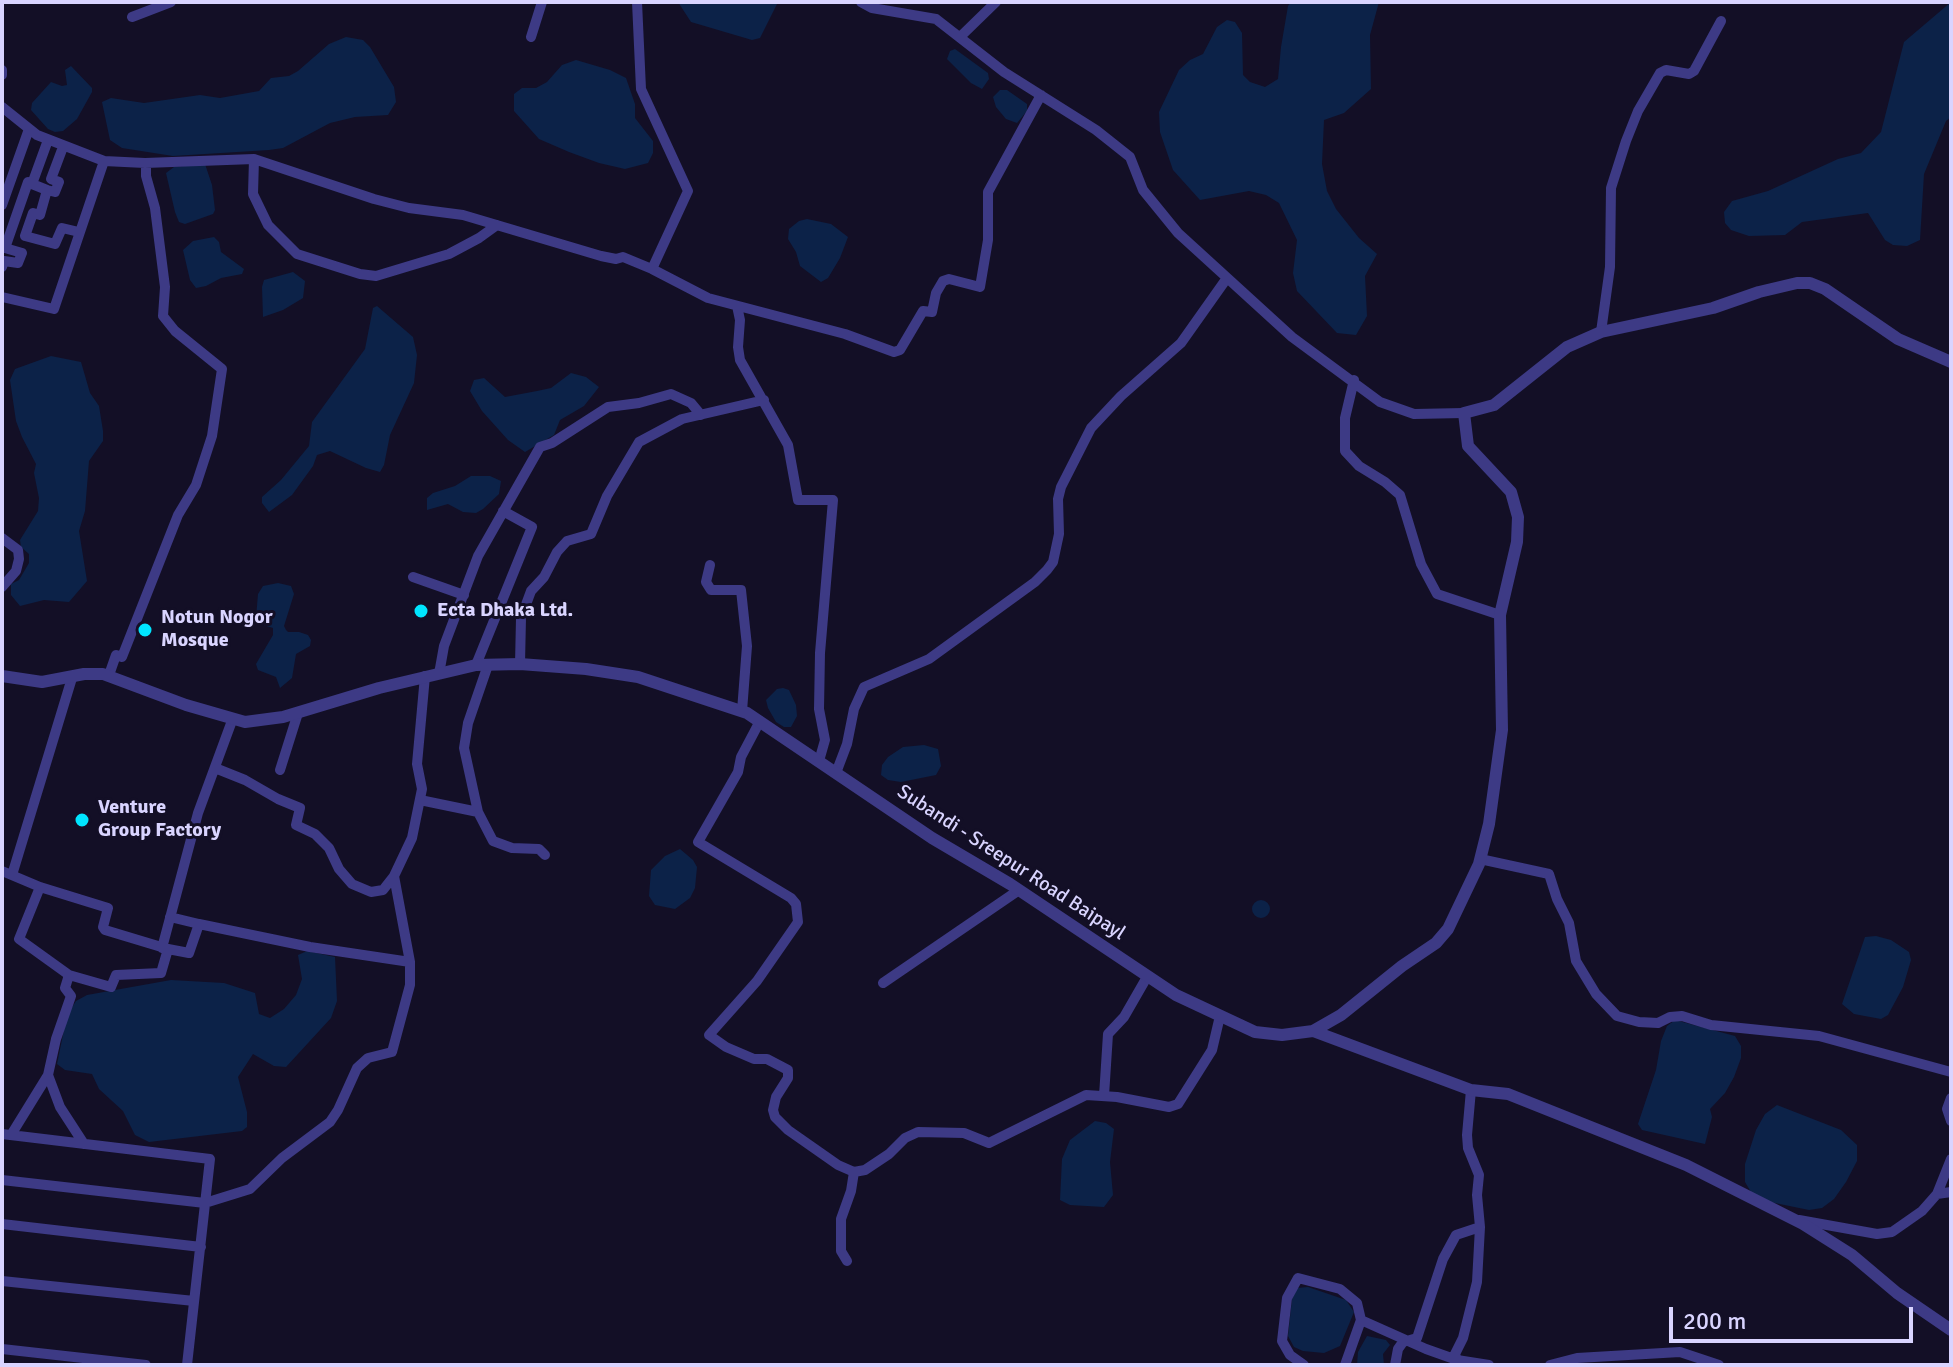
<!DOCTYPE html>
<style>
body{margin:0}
#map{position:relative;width:1953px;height:1367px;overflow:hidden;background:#130f26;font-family:Signika,sans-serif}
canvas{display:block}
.frame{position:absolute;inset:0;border:4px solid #d9d4ff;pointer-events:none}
.scale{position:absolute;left:1669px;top:1307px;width:244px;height:36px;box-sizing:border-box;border:4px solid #d9d4ff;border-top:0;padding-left:10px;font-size:24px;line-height:28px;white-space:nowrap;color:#d9d4ff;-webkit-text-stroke:6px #130f26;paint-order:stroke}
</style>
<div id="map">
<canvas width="1953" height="1367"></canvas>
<div class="frame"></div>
<div class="scale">200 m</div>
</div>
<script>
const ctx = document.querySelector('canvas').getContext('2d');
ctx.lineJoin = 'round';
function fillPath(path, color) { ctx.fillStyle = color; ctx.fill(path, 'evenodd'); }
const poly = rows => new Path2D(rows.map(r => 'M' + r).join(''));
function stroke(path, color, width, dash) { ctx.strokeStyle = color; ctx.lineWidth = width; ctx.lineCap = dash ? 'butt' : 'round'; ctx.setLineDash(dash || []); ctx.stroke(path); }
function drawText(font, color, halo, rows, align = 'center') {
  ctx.font = font + ' Signika,sans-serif'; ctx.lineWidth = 6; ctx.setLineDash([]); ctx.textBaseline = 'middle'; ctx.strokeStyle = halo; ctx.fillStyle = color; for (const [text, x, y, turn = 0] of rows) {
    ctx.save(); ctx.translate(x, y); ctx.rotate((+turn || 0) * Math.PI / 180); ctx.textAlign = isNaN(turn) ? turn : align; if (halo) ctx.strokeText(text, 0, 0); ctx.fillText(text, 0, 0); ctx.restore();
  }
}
fillPath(poly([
 [678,2,778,2,760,38,752,40,691,22],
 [1291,2,1379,2,1370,35,1371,89,1344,113,1324,120,1322,164,1327,191,1336,209,1359,238,1377,254,1365,276,1367,316,1356,335,1337,333,1297,291,1293,273,1297,240,1279,203,1266,195,1249,191,1200,200,1173,170,1160,132,1159,112,1179,70,1190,60,1203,54,1217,27,1227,20,1235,22,1242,33,1243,75,1250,82,1265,87,1278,79,1281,47,1288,6],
 [1951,2,1951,117,1946,121,1924,174,1920,240,1907,246,1893,245,1885,240,1868,213,1802,222,1785,235,1749,236,1731,230,1725,223,1724,212,1732,201,1768,191,1838,159,1861,153,1881,132,1904,42],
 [346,37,363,40,370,47,394,87,396,102,388,115,355,117,330,123,283,148,269,150,173,156,122,148,110,140,102,102,111,98,144,103,200,95,220,98,259,91,271,78,289,76,298,71,329,44],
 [955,49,988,73,989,79,982,89,971,83,947,59,950,51],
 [576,60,610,70,626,78,635,104,635,118,653,141,653,153,648,163,625,169,599,163,569,152,539,139,514,111,514,94,522,88,536,88,547,82,562,65],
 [71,66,92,88,92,92,77,119,63,131,55,132,48,129,31,110,32,103,51,82,62,86,67,85,65,70],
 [1000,90,1007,90,1027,104,1027,111,1017,123,1006,119,996,107,993,97],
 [205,164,212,185,215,210,213,214,185,224,179,222,175,212,166,173,174,167],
 [807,219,831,224,848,237,840,258,828,278,821,282,800,266,796,252,788,239,789,229,799,221],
 [214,237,219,242,221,252,244,269,242,274,221,278,206,286,196,288,190,280,183,250,193,241],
 [293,272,305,281,303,298,283,310,263,317,262,287,264,280],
 [377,306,413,337,417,355,414,383,390,435,384,465,380,472,366,468,330,451,317,455,313,466,292,495,269,512,262,503,262,497,281,480,309,446,312,422,365,349,373,308],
 [51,356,81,362,90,393,99,406,103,431,103,441,89,461,85,511,79,531,87,581,69,602,44,600,20,606,11,595,11,584,19,580,29,563,29,554,21,547,20,540,38,511,39,498,34,473,36,464,22,437,16,421,10,380,15,369],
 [571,373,586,377,599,387,584,406,560,420,554,435,525,452,508,440,482,411,470,391,474,380,484,378,505,397,537,391,551,388],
 [471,476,490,476,501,481,499,494,483,509,476,513,463,512,448,504,427,510,427,498,433,493,455,486],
 [278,583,291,586,294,594,284,626,286,630,288,632,299,632,308,635,311,640,310,646,296,654,292,678,280,688,276,677,258,670,256,664,273,635,273,628,260,624,256,618,258,594,263,586],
 [783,688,789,690,796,705,797,716,791,727,784,727,776,722,768,708,766,700,777,689],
 [924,745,938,749,941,766,936,775,901,782,888,780,881,775,882,765,888,757,903,747],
 [680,849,693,860,697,867,695,888,690,898,675,909,655,905,649,896,651,870,665,856],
 '1252 909a9 9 0 1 1 18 0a9 9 0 1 1-18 0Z',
 [1876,936,1891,940,1909,952,1911,960,1903,987,1888,1015,1881,1019,1854,1014,1842,1004,1865,937],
 [307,951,335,957,337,1001,331,1018,286,1067,274,1066,253,1054,238,1077,247,1112,247,1127,242,1131,149,1142,135,1135,123,1111,99,1089,92,1074,65,1070,57,1064,67,1015,76,1001,87,995,171,980,224,983,255,993,259,1014,270,1018,284,1009,296,995,302,979,298,955],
 [1675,1020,1735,1036,1741,1046,1741,1058,1734,1077,1725,1093,1710,1109,1712,1117,1705,1144,1642,1130,1638,1124,1656,1070,1661,1041,1667,1026],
 [1777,1105,1841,1130,1857,1145,1857,1161,1846,1182,1834,1199,1822,1208,1809,1210,1765,1201,1751,1192,1745,1182,1745,1164,1756,1130,1765,1114],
 [1095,1121,1106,1123,1114,1129,1110,1162,1113,1195,1104,1207,1070,1205,1060,1200,1062,1159,1070,1140],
 [1308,1287,1346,1300,1354,1312,1340,1346,1324,1353,1303,1351,1294,1347,1288,1336,1292,1299,1297,1288],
 [1367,1336,1386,1340,1390,1345,1383,1354,1384,1365,1357,1365,1358,1352]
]), '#0c2248');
stroke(poly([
 [637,2,641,89,688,191,652,269],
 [861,2,872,8,936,19,1004,72,1096,130,1130,157,1143,190,1178,233,1292,337,1380,402,1414,414,1464,413],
 [132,17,171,2],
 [531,37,542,2],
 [960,37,996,2],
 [2,70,2,75],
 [2,107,37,135,104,161],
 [48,140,32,184,47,190,40,215,33,213,25,236,55,244,62,228,79,232],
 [254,159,374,199,409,208,463,215,601,256,616,259,623,257,652,269,708,298,845,334,894,352,900,350,923,311,932,312,936,293,943,281,949,279,980,287,988,240,988,192,1041,95],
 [47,190,55,192,59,182,51,179,63,147],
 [2,205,29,129],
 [2,267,4,261,18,263,22,253,5,248,28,182,32,184],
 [2,297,54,309,104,161,145,163,254,159,253,194,268,225,297,254,360,274,376,276,449,254,479,238,497,225],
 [737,306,740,320,738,347,740,360,788,445,798,500,833,500,820,653,819,709,825,740,819,761],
 [1601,332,1610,267,1611,188,1626,141,1638,111,1660,73,1666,70,1689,74,1694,71,1721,21],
 [1354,380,1345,418,1345,451,1359,466,1385,482,1400,495,1421,564,1437,594,1500,615],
 [2,538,18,550,19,559,16,571,2,587],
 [710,565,706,582,711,590,741,590,747,646,742,711],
 [413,577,464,595],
 [520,664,521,618,531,591,544,577,557,552,567,541,591,534,607,496,639,442,682,419,764,400],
 [476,665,532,527,503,511],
 [439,674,444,646,478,556,540,447,552,443,608,407,639,403,671,394,691,403,701,415],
 [109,675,116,655,122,657,178,515,196,485,212,436,222,369,175,331,163,316,165,287,155,208,146,176,146,163],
 [760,721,741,757,738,772,698,842,791,898,796,904,798,922,757,981,709,1035,726,1047,754,1059,767,1059,788,1070,788,1078,776,1097,773,1110,775,1117,788,1130,838,1165,854,1172,865,1170,889,1154,905,1138,918,1132,964,1133,989,1143,1086,1095,1117,1097,1169,1107,1178,1104,1212,1050,1220,1016],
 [215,768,245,780,278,799,300,808,296,825,315,834,329,848,339,869,352,884,371,892,383,890,394,876],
 [280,770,298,713],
 [836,773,847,744,854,709,864,687,929,659,1035,582,1047,570,1053,562,1059,534,1058,499,1061,487,1091,428,1121,396,1181,343,1227,278],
 [420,800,478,812,493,841,512,848,539,849,545,855],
 [478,812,464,748,468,723,488,665],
 [1480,859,1549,874,1557,899,1569,923,1576,961,1596,994,1617,1016,1639,1022,1658,1023,1670,1017,1682,1016,1711,1025,1819,1036,1951,1072],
 [2,871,40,887,108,908,103,927,105,930,168,949,189,953,199,924,310,947,410,962,410,985,392,1052,368,1058,357,1068,338,1110,330,1122,282,1158,250,1189,205,1203,2,1180],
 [12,875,72,678],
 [40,887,19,939,69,975,65,988,71,996,56,1039,48,1075,60,1107,84,1144],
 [170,917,199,924],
 [162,948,198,813,233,718],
 [410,962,394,876,412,838,422,789,417,764,425,676],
 [69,975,111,987,116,975,161,973,168,949],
 [883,983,1019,890],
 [1471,1090,1467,1135,1468,1148,1479,1175,1477,1195,1480,1227,1477,1282,1463,1338,1455,1354,1457,1360,1489,1365],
 [1104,1096,1108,1034,1124,1017,1147,977],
 [1951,1098,1947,1109,1951,1121],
 [2,1134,210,1159,187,1365],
 [11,1135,48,1075],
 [1937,1194,1951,1159],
 [1799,1220,1877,1234,1892,1232,1922,1211,1937,1194,1951,1192],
 [2,1224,201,1247],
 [847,1261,841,1251,841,1219,851,1191,854,1172],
 [2,1281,194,1301],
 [2,1349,146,1365],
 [1304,1365,1290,1355,1282,1341,1287,1298,1298,1278,1340,1289,1357,1303,1361,1320,1426,1349,1457,1360],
 [1345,1365,1361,1320],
 [1395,1365,1398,1349,1403,1342,1417,1338,1443,1259,1456,1235,1480,1227],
 [1550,1365,1577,1358,1680,1352,1719,1365]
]), '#3d3a85', 10);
stroke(poly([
 [2,676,42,682,84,674,103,674,186,705,245,722,283,717,379,688,476,665,520,664,586,669,638,677,747,713,932,838,1010,884,1176,995,1255,1032,1282,1035,1313,1031,1341,1015,1402,966,1436,943,1448,929,1479,864,1489,824,1502,730,1500,615,1517,542,1518,517,1511,492,1468,446,1464,413,1494,405,1567,347,1601,332,1713,308,1759,292,1797,283,1810,283,1825,289,1898,339,1951,362],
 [1313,1031,1471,1090,1508,1094,1686,1165,1803,1224,1852,1255,1897,1293,1951,1330]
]), '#3d3a85', 12);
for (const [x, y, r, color] of [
 [421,611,8,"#00e5ff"],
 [145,630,8,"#00e5ff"],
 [82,820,8,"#00e5ff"]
]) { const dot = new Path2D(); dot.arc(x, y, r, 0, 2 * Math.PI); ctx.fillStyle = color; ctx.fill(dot); stroke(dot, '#130f26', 3); }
drawText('bold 20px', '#d9d4ff', '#130f26', [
 ["Ecta Dhaka Ltd.",437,611],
 ["Notun Nogor",161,618],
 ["Mosque",161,641],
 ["Venture",98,808],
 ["Group Factory",98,831]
], 'left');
drawText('20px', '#d9d4ff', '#130f26', [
 ["Subandi - Sreepur Road Baipayl",1011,863,33]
]);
</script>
